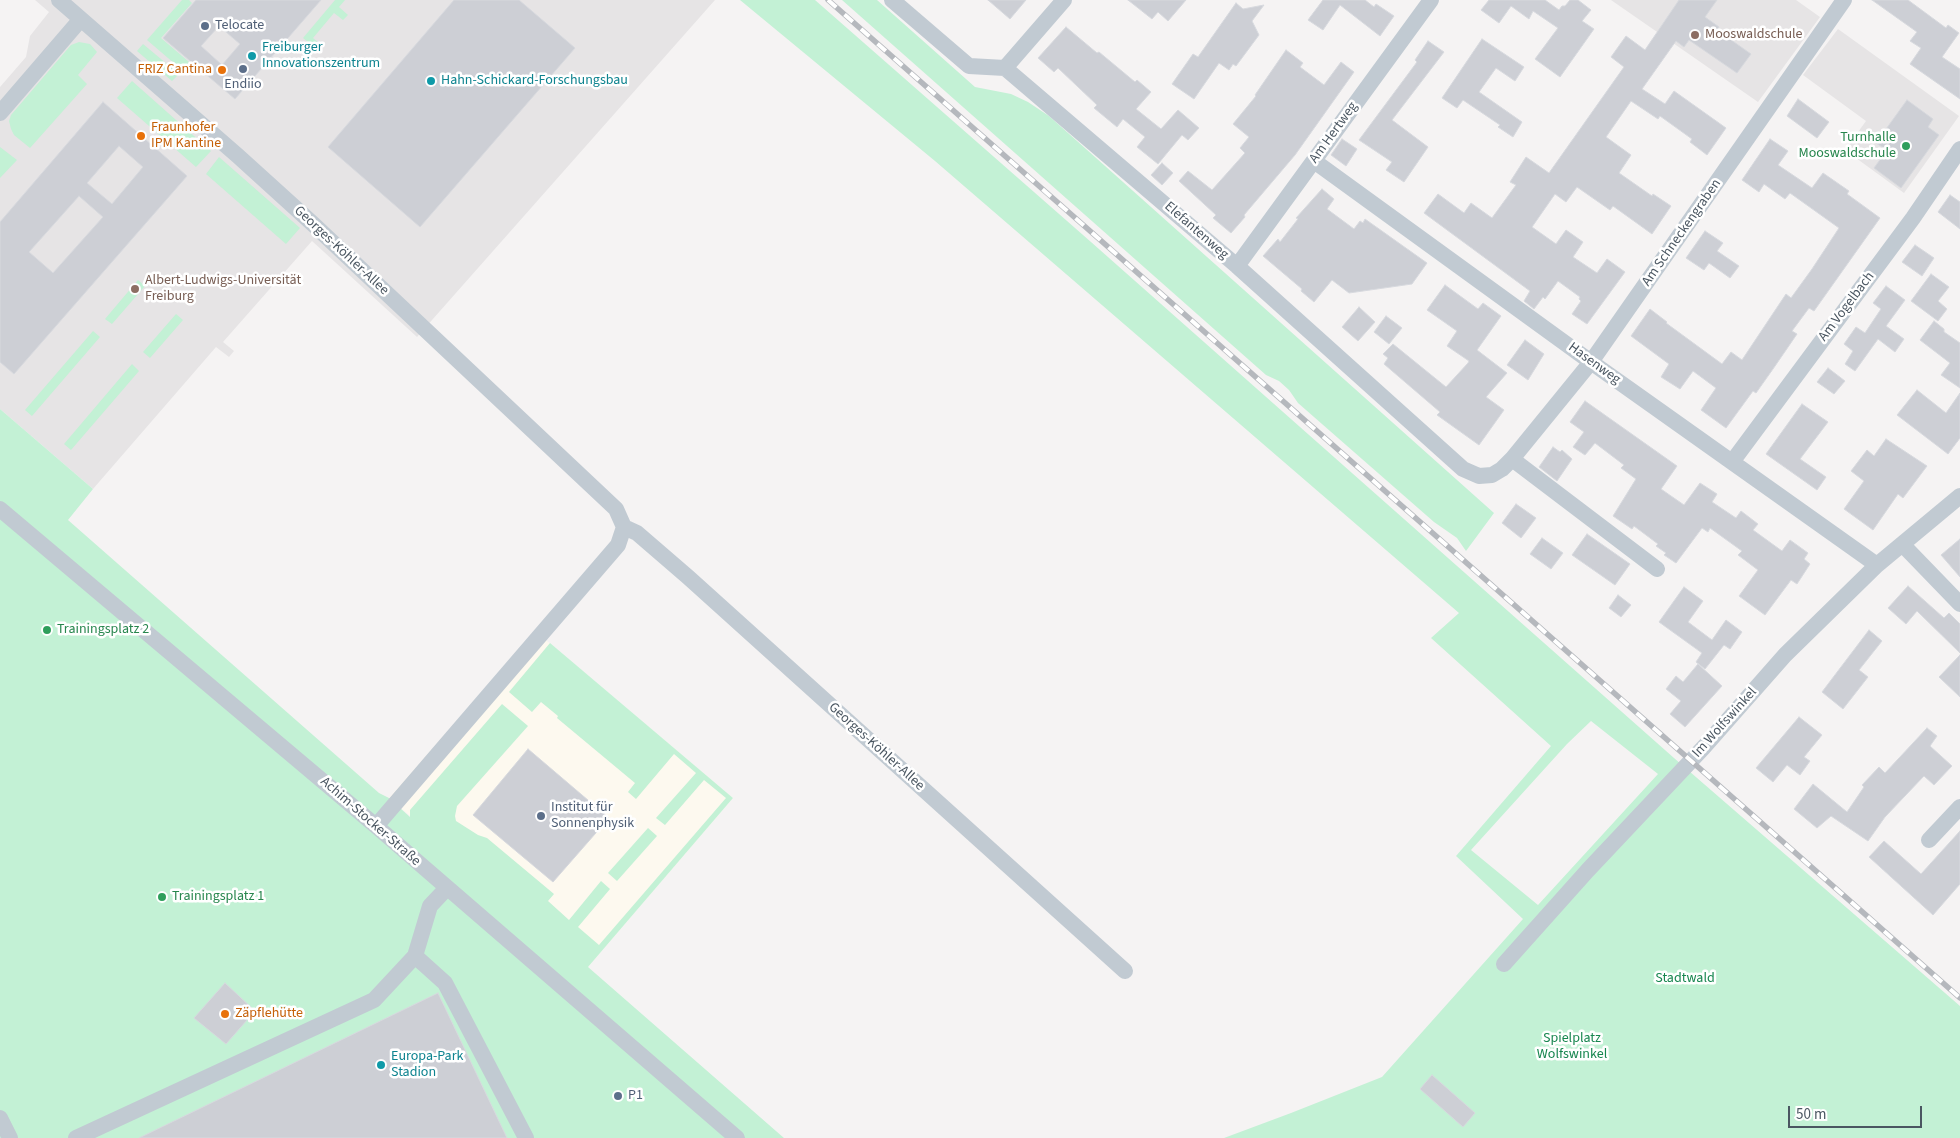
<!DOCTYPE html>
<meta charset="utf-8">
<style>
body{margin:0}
#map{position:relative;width:1960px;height:1138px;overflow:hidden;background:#f5f3f3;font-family:"Source Sans 3",sans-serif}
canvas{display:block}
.scale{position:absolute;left:1788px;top:1106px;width:134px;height:22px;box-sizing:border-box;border:2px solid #4a5661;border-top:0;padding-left:6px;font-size:15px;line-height:18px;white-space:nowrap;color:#4a5661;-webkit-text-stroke:4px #fff;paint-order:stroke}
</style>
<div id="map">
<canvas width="1960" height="1138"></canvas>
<div class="scale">50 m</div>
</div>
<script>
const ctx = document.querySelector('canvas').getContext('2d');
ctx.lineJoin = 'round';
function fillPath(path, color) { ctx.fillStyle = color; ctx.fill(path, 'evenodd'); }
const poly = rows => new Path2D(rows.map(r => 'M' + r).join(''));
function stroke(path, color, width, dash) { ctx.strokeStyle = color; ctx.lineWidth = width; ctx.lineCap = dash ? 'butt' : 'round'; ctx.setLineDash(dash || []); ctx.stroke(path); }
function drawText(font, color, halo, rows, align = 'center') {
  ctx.font = font + ' "Source Sans 3",sans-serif'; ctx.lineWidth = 5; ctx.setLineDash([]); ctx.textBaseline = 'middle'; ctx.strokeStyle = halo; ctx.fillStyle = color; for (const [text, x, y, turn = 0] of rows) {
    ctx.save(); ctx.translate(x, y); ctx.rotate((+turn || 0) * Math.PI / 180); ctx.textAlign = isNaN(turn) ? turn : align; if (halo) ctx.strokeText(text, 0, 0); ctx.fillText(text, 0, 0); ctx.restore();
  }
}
fillPath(poly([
 [535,631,733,798,588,967,389,798]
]), '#fdf9ef');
fillPath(poly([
 [35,0,715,0,417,337,312,241,223,342,234,351,229,357,216,347,93,489,0,409,0,87,26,57,30,36,49,12],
 [1611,0,1796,0,1820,17,1758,102],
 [1838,29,1959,116,1904,193,1845,150,1866,121,1803,75]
]), '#e6e4e5');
fillPath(poly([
 [182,0,189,0,192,3,161,38,189,62,182,70,147,40],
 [335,0,345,0,339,7,348,15,343,20,334,13,313,38,322,46,318,50,303,38],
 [740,0,815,0,1091,242,1674,758,1960,1006,1960,1138,1224,1138,1291,1113,1382,1077,1523,919,1456,856,1551,746,1431,638,1459,613,935,161],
 [1591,721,1658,774,1538,905,1471,850,1567,744],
 [842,0,877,0,975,87,1011,94,1028,102,1049,116,1494,513,1466,551,1457,538,1434,522,1298,403,1289,390,1279,381,1266,375],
 [79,42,90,44,97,52,78,75,87,84,30,148,14,135,11,129,9,121,11,115,71,45],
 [143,44,179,74,172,81,137,51],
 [132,81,211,151,196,167,117,98],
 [0,147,17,160,0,178],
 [219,157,300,228,286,244,206,174],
 [138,280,145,286,112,324,105,319],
 [176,314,183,320,150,358,143,352],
 [93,331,100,337,32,416,25,410],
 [132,364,139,371,71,450,64,444],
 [0,409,93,489,68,520,379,793,389,798,410,817,410,810,502,704,528,726,457,806,455,816,456,821,478,835,487,838,554,894,548,901,569,920,601,881,610,889,578,927,599,945,726,798,704,780,665,825,656,818,696,773,674,754,636,799,628,792,635,783,557,718,558,716,541,702,532,712,509,692,550,643,733,798,588,967,784,1138,0,1138],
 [648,828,657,836,617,881,608,873]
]), '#c3f1d5');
const building = poly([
 [196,0,321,0,235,99,163,38,196,0],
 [219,26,240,44,222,65,201,46,219,26],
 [454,0,519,0,575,48,420,227,328,147,454,0],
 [988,0,1026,0,1010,19,988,0],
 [1128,0,1186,0,1168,21,1158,12,1152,19,1128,0],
 [1323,0,1365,0,1374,7,1376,4,1394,16,1380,36,1340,5,1323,30,1308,20,1323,0],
 [1489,0,1545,0,1559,10,1562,6,1565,6,1570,0,1578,0,1591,10,1582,21,1594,29,1560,77,1535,59,1558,28,1533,11,1529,19,1511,6,1499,23,1481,10,1489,0],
 [1679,0,1717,0,1705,17,1719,27,1717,30,1751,54,1737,73,1689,40,1684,47,1676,41,1642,89,1665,104,1674,91,1726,128,1707,155,1690,142,1692,139,1660,116,1658,119,1631,101,1606,137,1631,155,1619,173,1652,196,1653,194,1671,206,1652,234,1613,206,1610,210,1577,187,1566,202,1555,194,1532,227,1556,244,1566,230,1583,242,1573,257,1597,273,1607,259,1625,272,1587,324,1572,314,1581,301,1579,299,1580,297,1558,281,1545,299,1543,297,1534,309,1524,301,1530,291,1424,213,1438,194,1464,213,1471,203,1492,218,1516,185,1510,182,1526,157,1549,173,1624,67,1611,57,1626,36,1645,50,1679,0],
 [1872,0,1908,0,1946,28,1948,25,1959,33,1942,57,1960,69,1960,99,1910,64,1921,48,1910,41,1917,32,1872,0],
 [1236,3,1243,9,1264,5,1252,21,1259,35,1236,66,1233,64,1229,70,1219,63,1194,99,1172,84,1193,54,1198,57,1236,3],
 [1066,27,1097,53,1099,52,1135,82,1137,80,1151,92,1136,109,1161,129,1178,110,1199,128,1188,140,1182,135,1158,164,1137,147,1145,137,1123,119,1117,127,1094,108,1097,105,1058,68,1054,72,1038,58,1066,27],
 [1482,39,1524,67,1515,81,1496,68,1479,92,1522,122,1513,137,1498,127,1500,125,1463,100,1457,108,1442,98,1482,39],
 [1428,41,1444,52,1392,120,1428,147,1404,182,1386,170,1392,162,1359,140,1417,62,1415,60,1428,41],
 [1286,50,1303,63,1300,67,1324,85,1341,62,1354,72,1295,155,1244,215,1245,217,1231,233,1213,218,1216,215,1179,181,1188,171,1212,190,1245,153,1240,148,1249,137,1233,124,1256,96,1255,95,1286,50],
 [1798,99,1829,122,1817,138,1787,116,1798,99],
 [1907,100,1933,119,1928,127,1939,135,1901,188,1874,168,1887,150,1876,143,1907,100],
 [103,102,187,176,14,374,0,362,0,222,103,102],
 [119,146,143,167,112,204,87,183,119,146],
 [79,196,103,217,53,273,29,252,79,196],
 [1342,139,1357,149,1346,166,1331,155,1342,139],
 [1770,139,1788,151,1778,165,1812,188,1823,173,1849,191,1847,194,1880,218,1814,311,1809,308,1792,331,1797,334,1773,369,1756,393,1753,391,1726,428,1701,410,1716,388,1693,371,1680,389,1661,377,1669,364,1631,336,1650,309,1667,322,1666,323,1722,364,1731,352,1742,360,1786,294,1791,298,1812,269,1839,228,1790,193,1785,199,1764,184,1759,192,1742,180,1770,139],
 [1162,163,1173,173,1162,185,1151,175,1162,163],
 [1322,189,1334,199,1327,209,1354,229,1360,221,1363,223,1365,219,1427,263,1412,284,1349,293,1332,280,1314,302,1301,291,1302,289,1263,256,1278,239,1280,242,1298,219,1296,218,1322,189],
 [1950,195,1960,202,1960,229,1938,212,1950,195],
 [1705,231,1723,243,1717,251,1739,266,1730,278,1709,263,1704,270,1686,258,1705,231],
 [1915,245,1934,258,1922,276,1902,262,1915,245],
 [1931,274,1949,287,1938,301,1947,309,1938,321,1911,301,1931,274],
 [1445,285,1478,309,1483,303,1501,316,1477,350,1507,373,1486,397,1504,410,1479,445,1437,415,1440,412,1384,364,1388,358,1383,354,1393,344,1446,387,1468,363,1469,361,1447,346,1457,331,1427,310,1445,285],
 [1886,286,1905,300,1886,326,1904,339,1895,352,1878,339,1855,371,1845,364,1853,351,1844,344,1856,327,1865,333,1881,309,1873,303,1886,286],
 [1359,307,1375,322,1358,341,1342,327,1359,307],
 [1386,316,1402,328,1389,344,1374,332,1386,316],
 [1934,321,1944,329,1944,332,1960,343,1960,388,1941,375,1950,363,1920,340,1934,321],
 [1525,340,1544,354,1528,380,1507,365,1525,340],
 [1828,368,1845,381,1834,394,1817,382,1828,368],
 [1917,390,1946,413,1960,393,1960,438,1948,454,1897,415,1917,390],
 [1585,401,1677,466,1661,489,1684,505,1700,483,1717,494,1712,502,1736,518,1741,511,1758,524,1753,530,1782,551,1790,540,1808,553,1804,559,1810,564,1797,584,1791,580,1765,615,1739,596,1758,570,1738,555,1742,551,1710,528,1708,532,1702,528,1676,563,1664,555,1666,553,1656,546,1658,544,1634,526,1632,529,1613,516,1636,479,1621,468,1624,465,1595,443,1585,455,1573,447,1584,432,1570,422,1585,401],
 [1802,404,1828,422,1800,459,1826,477,1817,490,1766,454,1802,404],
 [1886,439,1927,466,1903,498,1898,494,1873,530,1844,509,1864,481,1851,471,1867,450,1874,456,1886,439],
 [1553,447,1560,452,1562,450,1572,459,1557,481,1539,467,1553,447],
 [1516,504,1536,518,1521,538,1502,523,1516,504],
 [1587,534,1630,564,1615,585,1572,555,1587,534],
 [1542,538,1563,553,1551,569,1530,554,1542,538],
 [1960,539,1960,577,1941,555,1960,539],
 [1908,586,1944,618,1949,613,1960,624,1960,653,1917,611,1906,624,1888,608,1908,586],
 [1684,587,1703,601,1688,622,1712,640,1726,620,1742,632,1730,649,1724,645,1705,669,1696,662,1702,653,1659,622,1684,587],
 [1618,595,1631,605,1621,617,1609,608,1618,595],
 [1869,630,1882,641,1859,670,1868,677,1843,709,1822,692,1869,630],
 [1960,655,1960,697,1939,677,1960,655],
 [1698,664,1722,686,1685,727,1670,714,1681,701,1666,689,1676,676,1683,682,1698,664],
 [1799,717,1822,735,1804,757,1810,761,1800,775,1787,765,1773,782,1756,768,1799,717],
 [1927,728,1937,736,1930,746,1952,766,1934,785,1924,776,1885,817,1868,841,1831,816,1817,828,1794,809,1813,784,1847,812,1864,787,1862,785,1879,767,1885,773,1927,728],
 [528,749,609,818,553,882,473,815,528,749],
 [1960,831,1960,884,1933,915,1869,857,1884,841,1921,874,1960,831],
 [225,983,255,1011,226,1044,194,1018,225,983],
 [438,993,507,1138,139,1138,438,993],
 [1432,1075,1475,1113,1463,1127,1420,1089,1432,1075]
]);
fillPath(building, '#cdcfd5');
stroke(building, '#d7d9de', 1);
stroke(poly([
 [59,0,238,156,313,224,616,509,624,527,618,545,376,826],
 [892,0,969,66,1005,68,1237,266,1463,469,1479,476,1492,475,1502,469,1512,459,1591,362,1844,0],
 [1005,68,1064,0],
 [0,113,81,19],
 [1314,161,1591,362,1877,565],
 [1237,266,1431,0],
 [1512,459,1657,569],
 [1732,462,1913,218,1960,149],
 [0,509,376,826,737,1138],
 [624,527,637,533,688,577,1125,971],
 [1902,544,1960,604],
 [1929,840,1960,807],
 [415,956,445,983,526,1138],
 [1504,964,1588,870,1704,747,1785,655,1877,565,1960,496],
 [0,1118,10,1138],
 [76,1138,374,1000,415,956,430,906,446,889]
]), '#c1cad2', 16);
const rail = poly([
 [828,0,1960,998]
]);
stroke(rail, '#b5b8bd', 5.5);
stroke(rail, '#fff', 4, [11]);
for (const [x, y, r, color] of [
 [205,26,5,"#5c6f8a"],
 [1695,35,5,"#8d6e63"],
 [252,56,5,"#0f9aa8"],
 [243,69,5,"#5c6f8a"],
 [222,70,5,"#e8710a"],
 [431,81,5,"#0f9aa8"],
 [141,136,5,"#e8710a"],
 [1906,146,5,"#2e9e5b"],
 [135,289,5,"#8d6e63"],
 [47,630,5,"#2e9e5b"],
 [541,816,5,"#5c6f8a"],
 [162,897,5,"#2e9e5b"],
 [225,1014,5,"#e8710a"],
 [381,1065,5,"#0f9aa8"],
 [618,1096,5,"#5c6f8a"]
]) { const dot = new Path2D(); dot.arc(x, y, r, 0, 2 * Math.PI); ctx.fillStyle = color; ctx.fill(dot); stroke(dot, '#fff', 2); }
drawText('14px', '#4e5e75', '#fff', [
 ["Telocate",215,26],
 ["Endiio",243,85,"center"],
 ["Institut für",551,808],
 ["Sonnenphysik",551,824],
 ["P1",628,1096]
], 'left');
drawText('14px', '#785e54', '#fff', [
 ["Mooswaldschule",1705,35],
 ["Albert-Ludwigs-Universität",145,281],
 ["Freiburg",145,297]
], 'left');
drawText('14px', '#0d838f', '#fff', [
 ["Freiburger",262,48],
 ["Innovationszentrum",262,64],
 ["Hahn-Schickard-Forschungsbau",441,81],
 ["Europa-Park",391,1057],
 ["Stadion",391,1073]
], 'left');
drawText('14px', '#c56008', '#fff', [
 ["FRIZ Cantina",212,70,"right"],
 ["Fraunhofer",151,128],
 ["IPM Kantine",151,144],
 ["Zäpflehütte",235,1014]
], 'left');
drawText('14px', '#4a5661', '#fff', [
 ["Am Hertweg",1334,133,-54],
 ["Elefantenweg",1196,231,41],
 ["Am Schneckengraben",1682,233,-55],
 ["Georges-Köhler-Allee",341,251,43],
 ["Am Vogelbach",1847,307,-53],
 ["Hasenweg",1594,364,36],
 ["Im Wolfswinkel",1725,723,-48],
 ["Georges-Köhler-Allee",876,747,42],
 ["Achim-Stocker-Straße",370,822,41]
]);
drawText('14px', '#27864d', '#fff', [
 ["Turnhalle",1896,138,"right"],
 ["Mooswaldschule",1896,154,"right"],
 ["Trainingsplatz 2",57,630],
 ["Trainingsplatz 1",172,897]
], 'left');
drawText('14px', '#17864f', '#fff', [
 ["Stadtwald",1685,979],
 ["Spielplatz",1572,1039],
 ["Wolfswinkel",1572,1055]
]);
</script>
